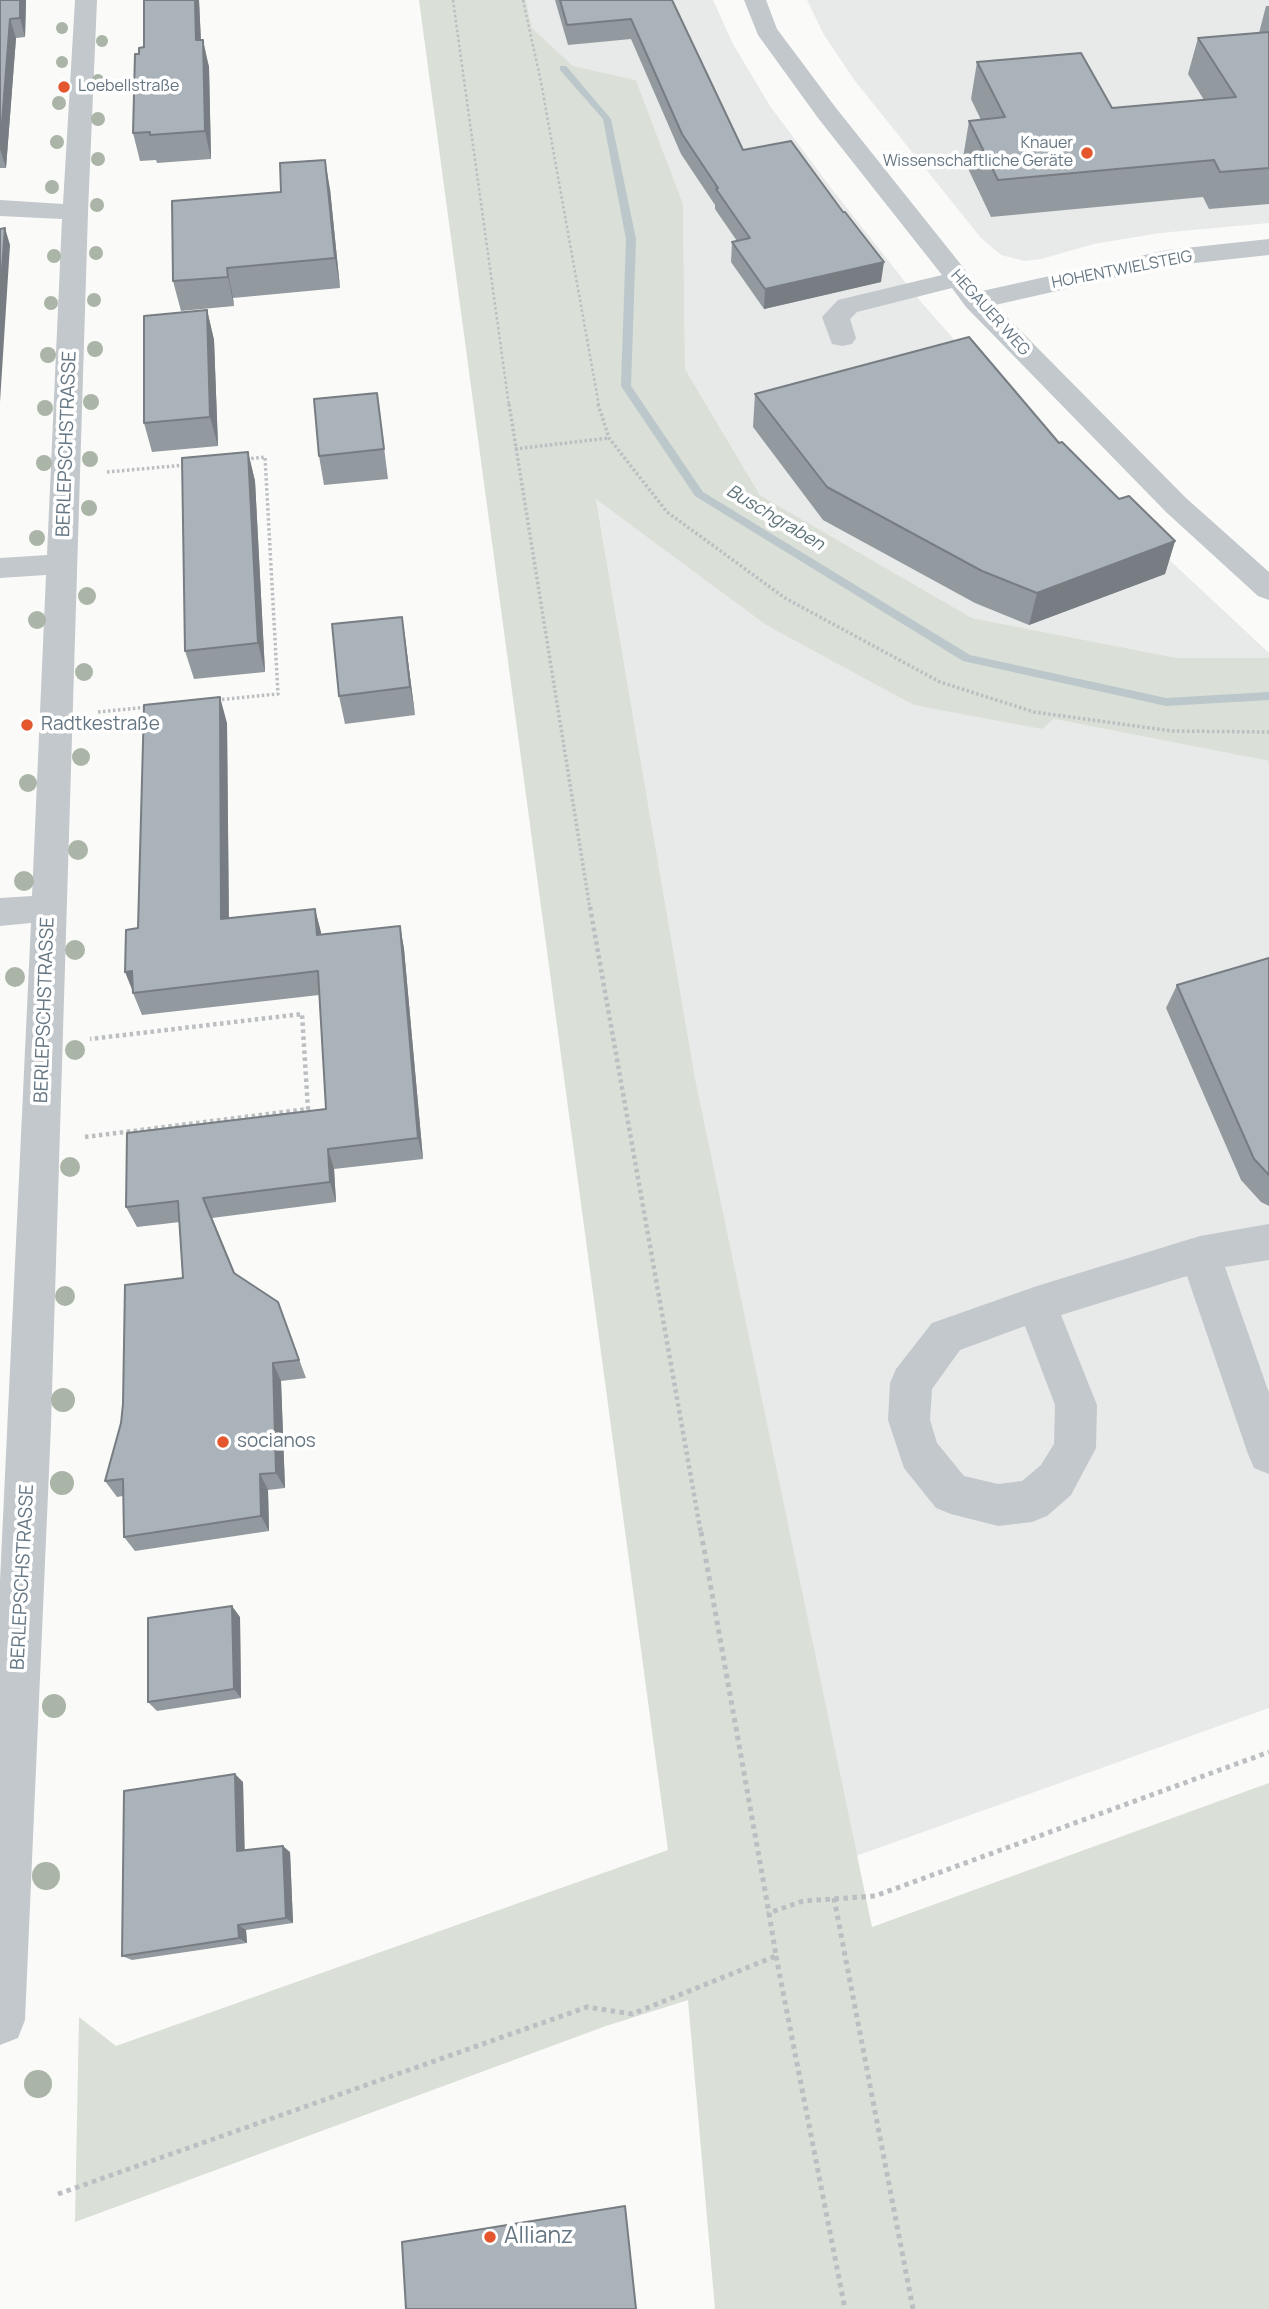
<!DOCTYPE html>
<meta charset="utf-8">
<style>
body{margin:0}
canvas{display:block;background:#fafaf8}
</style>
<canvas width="1269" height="2309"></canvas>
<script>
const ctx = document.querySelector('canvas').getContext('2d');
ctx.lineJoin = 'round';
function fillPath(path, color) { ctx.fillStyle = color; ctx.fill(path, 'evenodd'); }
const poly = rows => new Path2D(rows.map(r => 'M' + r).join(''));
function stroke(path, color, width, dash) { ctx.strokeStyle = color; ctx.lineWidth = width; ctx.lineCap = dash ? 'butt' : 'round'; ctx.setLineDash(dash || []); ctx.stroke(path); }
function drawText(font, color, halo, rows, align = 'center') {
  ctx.font = font + ' Manrope,sans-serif'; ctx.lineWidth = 7; ctx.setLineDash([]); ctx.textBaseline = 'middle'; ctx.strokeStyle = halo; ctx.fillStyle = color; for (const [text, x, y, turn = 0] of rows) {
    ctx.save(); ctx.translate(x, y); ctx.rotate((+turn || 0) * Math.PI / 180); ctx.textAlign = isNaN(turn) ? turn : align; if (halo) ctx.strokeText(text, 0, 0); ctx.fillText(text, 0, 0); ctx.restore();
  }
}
fillPath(poly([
 [526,0,713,0,733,44,770,106,831,188,921,302,966,353,1148,540,1269,653,1269,658,1177,658,972,618,760,495,685,369,683,204,636,80,573,66,532,28],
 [807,0,1269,0,1269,223,1160,233,1094,244,1041,259,1025,261,1001,255,981,238,855,81,824,35],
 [596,498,766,625,1041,729,1054,719,1269,761,1269,1708,856,1856,695,1078]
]), '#e8e9e9');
fillPath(poly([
 [419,0,526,0,532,28,573,66,636,80,683,204,685,369,760,495,972,618,1177,658,1269,658,1269,761,1054,719,1042,729,914,705,766,625,596,499,695,1078,872,1927,1269,1783,1269,2309,715,2309,688,2000,606,2026,75,2222,79,2017,116,2046,668,1850]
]), '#dadfd7');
fillPath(poly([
 [560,66,566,66,611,119,636,239,631,386,703,492,970,655,1166,698,1269,692,1269,700,1166,706,963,661,695,496,621,386,626,239,603,119,560,70,560,66]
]), '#bbc7cb');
stroke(poly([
 [453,0,509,406],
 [523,0,541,82,599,406]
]), '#bbbfc2', 2.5, [2.5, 2.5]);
stroke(poly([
 [509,404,590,909],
 [598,404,609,438,667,512,785,598,940,682,1034,712,1172,731,1269,732],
 [515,449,609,438],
 [107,472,185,465],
 [217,700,278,694,265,457,246,459],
 [98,712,149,707]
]), '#bbbfc2', 3.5, [2.5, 2.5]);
stroke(poly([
 [590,907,701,1534],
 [85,1137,308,1109,302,1014,90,1039]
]), '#bbbfc2', 4.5, [3.5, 3.5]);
stroke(poly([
 [701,1532,769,1913],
 [834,1898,913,2309],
 [776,1956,845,2309],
 [58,2194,587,2007,632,2014,776,1956,769,1913,803,1901,875,1896,1269,1752]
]), '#bbbfc2', 5, [4.5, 4.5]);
fillPath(poly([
 [75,0,97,0,88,212,51,1425,25,2020,18,2038,0,2045,0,1581,31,923,0,926,0,898,32,896,46,575,0,578,0,558,47,555,62,219,0,216,0,200,63,204,75,0],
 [744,0,766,0,777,29,836,108,982,291,1167,250,1269,239,1269,255,1167,266,995,305,1186,498,1269,572,1269,600,1258,596,1166,512,966,307,952,288,857,312,850,319,856,338,852,344,842,346,832,344,822,317,838,300,942,275,818,118,758,35,744,0],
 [1269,1224,1269,1260,1225,1267,1269,1393,1269,1474,1254,1468,1248,1454,1187,1276,1061,1315,1097,1405,1096,1448,1071,1495,1047,1516,1032,1522,998,1526,951,1514,936,1508,904,1468,888,1420,890,1383,896,1369,932,1323,1037,1286,1200,1236,1269,1224],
 [1025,1326,1055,1405,1054,1444,1041,1465,1022,1481,998,1484,964,1476,937,1443,930,1420,932,1389,960,1350,1025,1326]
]), '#c3c8cc');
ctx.fillStyle = '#aab4a7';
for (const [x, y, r] of [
 [62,28,6],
 [102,41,6],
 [62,62,6],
 [98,80,6],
 [59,103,7],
 [98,119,7],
 [57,142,7],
 [98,159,7],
 [52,187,7],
 [97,205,7],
 [96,253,7],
 [54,256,7],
 [94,300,7],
 [51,303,7],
 [95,349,8],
 [48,355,8],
 [91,402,8],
 [45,408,8],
 [90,459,8],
 [44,463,8],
 [89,508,8],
 [37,538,8],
 [87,596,9],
 [37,620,9],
 [84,672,9],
 [81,757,9],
 [28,783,9],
 [78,850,10],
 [24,881,10],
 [75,950,10],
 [15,977,10],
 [75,1050,10],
 [70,1167,10],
 [65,1296,10],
 [63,1400,12],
 [62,1483,12],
 [54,1706,12],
 [46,1876,14],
 [38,2084,14]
]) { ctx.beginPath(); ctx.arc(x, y, r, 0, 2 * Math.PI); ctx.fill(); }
fillPath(poly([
 [0,0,26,0,25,37,16,38,6,168,0,168],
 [144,0,199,0,201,40,209,67,211,159,157,163,156,160,140,161,133,133,139,54,144,47],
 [555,0,672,0,743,150,881,282,764,309,731,262,732,242,737,241,715,209,715,205,681,154,631,39,568,45],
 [1266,6,1269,6,1269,204,1209,209,1203,197,991,217,963,158,969,121,981,120,971,99,977,62,1112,108,1204,100,1188,74,1198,38,1259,33],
 [330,189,340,288,233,298,234,306,181,311,173,281],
 [207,310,214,340,218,446,152,452,144,423],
 [755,394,1059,443,1119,499,1175,541,1165,574,1029,625,975,603,823,520,753,427],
 [381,423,388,479,324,485,319,456],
 [248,452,255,481,265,672,194,679,185,651],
 [402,617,415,715,345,724,339,696],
 [227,723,229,918,315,909,321,935,400,926,404,949,423,1159,334,1169,336,1202,212,1218,235,1274,278,1302,306,1378,281,1381,285,1488,268,1490,269,1531,135,1551,124,1537,123,1496,117,1497,105,1481,183,1278,180,1222,137,1227,126,1207,326,1109,319,995,142,1015,133,993,138,928],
 [1269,958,1269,1206,1261,1202,1241,1180,1166,1008,1177,985],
 [240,1617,241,1698,157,1711,148,1702],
 [243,1782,244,1851,290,1852,293,1923,246,1930,247,1943,132,1960,122,1956]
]), '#929a9f');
fillPath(poly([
 [20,0,26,0,25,37,20,18],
 [195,0,199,0,202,68,196,40],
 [10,19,16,38,6,168,0,149],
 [203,40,209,67,211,159,205,131],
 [325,160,330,189,340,288,335,258],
 [5,228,10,245,0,402,0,297],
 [884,262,881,282,764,309,765,289],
 [227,268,233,298,234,306,228,277],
 [207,310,214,340,218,446,210,417],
 [248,452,255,481,265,672,258,643],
 [1175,541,1165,574,1029,625,1037,593],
 [402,617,406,645,415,715,410,687],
 [220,697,227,723,229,943,221,919],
 [315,909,321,932,323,958,317,935],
 [400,926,404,949,423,1159,418,1138],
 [132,971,133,992,125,972],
 [328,1149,334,1169,336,1202,330,1182],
 [273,1363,281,1381,285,1488,276,1473],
 [260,1474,268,1490,269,1531,261,1516],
 [232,1606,240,1617,241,1698,234,1689],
 [235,1774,243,1782,245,1858,237,1851],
 [283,1846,290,1852,293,1923,286,1918],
 [238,1925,246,1930,247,1943,239,1938]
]), '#777d82');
const building = poly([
 [0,0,20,0,20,18,10,19,0,149,0,0],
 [144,0,195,0,196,40,203,40,205,131,150,135,150,132,133,133,135,54,139,54,139,48,144,47,144,0],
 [560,0,672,0,743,150,791,141,843,212,845,212,884,262,765,289,732,242,750,238,716,189,718,188,682,134,631,19,567,25,560,0],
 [1269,32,1269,168,1220,172,1214,160,998,180,969,121,1005,117,977,62,1081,53,1112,108,1236,97,1198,38,1269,32],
 [325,160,335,258,227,268,228,277,173,281,172,201,281,192,280,163,325,160],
 [5,228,0,297,0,229,5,228],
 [207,310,210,417,144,423,144,316,207,310],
 [969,337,1059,443,1062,442,1119,499,1129,496,1175,541,1037,593,982,571,827,487,755,394,969,337],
 [377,393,384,449,319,456,314,399,377,393],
 [248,452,258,643,185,651,182,458,248,452],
 [402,617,410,687,339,696,332,624,402,617],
 [220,697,221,919,315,909,317,935,400,926,418,1138,328,1149,330,1182,203,1198,234,1273,278,1302,299,1360,273,1363,276,1473,260,1474,261,1516,124,1537,123,1479,105,1481,121,1423,123,1404,125,1285,183,1278,178,1201,126,1207,127,1133,326,1109,318,971,133,993,132,971,125,972,126,930,138,928,144,705,220,697],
 [1269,958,1269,1175,1254,1159,1177,985,1269,958],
 [232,1606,234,1689,148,1702,148,1618,232,1606],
 [235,1774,237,1851,283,1846,286,1918,238,1925,239,1938,122,1956,124,1791,235,1774],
 [625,2206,636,2309,406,2309,402,2242,625,2206]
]);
fillPath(building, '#aab3b9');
stroke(building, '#777d82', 2);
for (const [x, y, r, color] of [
 [64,87,7,"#e4572e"],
 [1087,153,7,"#e4572e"],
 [27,725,7,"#e4572e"],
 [223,1442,7,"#e4572e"],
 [490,2237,7,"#e4572e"]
]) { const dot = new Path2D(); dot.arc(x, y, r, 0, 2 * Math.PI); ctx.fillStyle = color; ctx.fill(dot); stroke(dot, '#fff', 2.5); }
drawText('16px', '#657683', '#fff', [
 ["Loebellstraße",78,87],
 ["Knauer",1073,144,"right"],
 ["Wissenschaftliche Geräte",1073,162,"right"]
], 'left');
drawText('16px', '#657683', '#fff', [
 ["HOHENTWIELSTEIG",1122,270,-11],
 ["HEGAUER WEG",990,313,48]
]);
drawText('italic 18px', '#60757c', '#fff', [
 ["Buschgraben",775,518,31]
]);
drawText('19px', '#657683', '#fff', [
 ["BERLEPSCHSTRASSE",67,444,-88],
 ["BERLEPSCHSTRASSE",45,1010,-88],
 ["BERLEPSCHSTRASSE",23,1577,-87]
]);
drawText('19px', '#657683', '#fff', [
 ["Radtkestraße",41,725],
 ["socianos",237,1442]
], 'left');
drawText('23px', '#657683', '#fff', [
 ["Allianz",504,2237]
], 'left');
</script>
